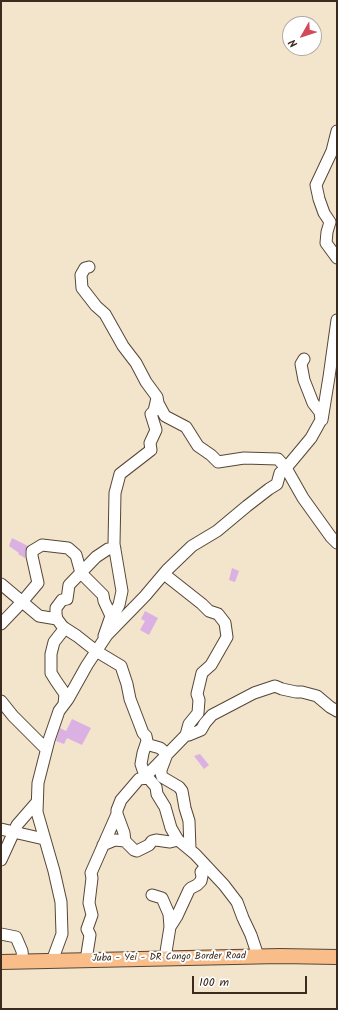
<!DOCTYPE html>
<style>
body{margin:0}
#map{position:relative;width:338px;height:1010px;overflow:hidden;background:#f2e5cb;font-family:Kalam,sans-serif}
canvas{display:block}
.frame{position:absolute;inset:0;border:2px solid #3b2a1e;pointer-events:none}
.north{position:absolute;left:282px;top:16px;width:40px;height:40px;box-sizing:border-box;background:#fff;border:1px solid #b1aaa5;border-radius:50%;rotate:231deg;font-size:11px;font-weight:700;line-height:16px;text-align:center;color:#3b2a1e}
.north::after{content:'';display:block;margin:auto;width:14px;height:18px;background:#d1495b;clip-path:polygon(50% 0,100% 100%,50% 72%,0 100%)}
.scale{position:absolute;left:192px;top:976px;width:115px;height:18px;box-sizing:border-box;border:2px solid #3b2a1e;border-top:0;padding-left:5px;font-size:12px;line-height:14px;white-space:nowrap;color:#3b2a1e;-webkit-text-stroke:3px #fff;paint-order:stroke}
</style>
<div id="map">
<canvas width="338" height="1010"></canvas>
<div class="frame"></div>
<div class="north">N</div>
<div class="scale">100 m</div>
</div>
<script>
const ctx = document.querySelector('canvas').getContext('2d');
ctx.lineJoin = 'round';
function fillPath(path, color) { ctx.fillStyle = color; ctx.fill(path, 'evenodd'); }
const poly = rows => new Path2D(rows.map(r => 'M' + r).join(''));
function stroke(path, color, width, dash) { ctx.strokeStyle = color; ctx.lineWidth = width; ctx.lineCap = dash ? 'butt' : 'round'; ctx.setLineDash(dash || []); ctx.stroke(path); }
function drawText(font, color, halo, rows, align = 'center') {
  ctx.font = font + ' Kalam,sans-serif'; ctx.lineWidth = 4; ctx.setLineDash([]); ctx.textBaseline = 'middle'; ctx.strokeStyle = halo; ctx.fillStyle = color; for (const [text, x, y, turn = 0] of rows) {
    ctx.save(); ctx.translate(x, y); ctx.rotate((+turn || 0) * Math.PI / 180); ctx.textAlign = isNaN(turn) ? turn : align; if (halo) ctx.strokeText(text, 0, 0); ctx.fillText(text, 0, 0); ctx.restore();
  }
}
fillPath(poly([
 [12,538,28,546,25,551,25,558,18,554,19,553,9,546],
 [232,568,239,571,235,582,229,580],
 [145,611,158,618,149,635,140,630,145,621,141,619],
 [72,719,91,728,82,745,67,738,64,744,56,741,60,728,66,731],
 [200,754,209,765,204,769,194,756]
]), '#dab1e2');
const minor = poly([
 [337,131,332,151,316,185,319,199,324,213,330,222,327,232,326,243,337,258],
 [89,267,85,268,81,275,82,288,96,306,105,314,123,346,136,363,146,382,157,397,158,403,165,416,186,427,198,446,211,455,218,462,244,458,278,459,286,468,303,498,331,537,337,543],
 [322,420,329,377,337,320],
 [1,584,39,616,57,619,63,627,77,636,96,651,121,666,127,684,130,699,143,733,146,736,147,741,143,753,141,764,144,773,156,787,157,794,165,807,171,828,178,840,195,854,224,885,237,902,243,918,251,935,258,956],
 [57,619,56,614,56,608,62,600,67,599,69,585,96,557,108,549,115,549],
 [1,624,22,602,38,583,32,556,32,551,42,545,68,548,76,555,81,573,103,595,104,601,111,616],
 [104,636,111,616,114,614,119,605,122,591,114,544,115,493,120,474,151,450,150,443,156,430,151,414,154,411,157,398],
 [1,701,13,716,46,749],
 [64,704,65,694,56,681,51,673,51,654,54,642,65,628],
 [186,735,189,735,201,730,205,723,212,715,254,693,275,686,282,689,296,692,302,692,317,696,330,707,337,711],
 [146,744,160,748,167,754,161,770,161,773,162,777,179,787,182,791,185,808,189,821,190,849],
 [146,776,186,735,189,724,198,713,199,700,197,694,202,673,211,665,227,637,225,623,218,614,209,611,202,604,164,574],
 [117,814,124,833,125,841],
 [1,829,44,839],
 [103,845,115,840,125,841,134,850,137,851,149,845,152,841,156,840,170,842,178,840],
 [1,860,17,825,37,802],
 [152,895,162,898,169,914,170,927],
 [1,934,16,937,22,951,23,961],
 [165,958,170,927,177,916,189,890,191,888,197,885,201,881,202,876,201,872,206,866],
 [86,960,90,935,87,929,92,915,89,903,92,878,91,873,117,814,117,810,121,800,139,779,148,778],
 [52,961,62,934,61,902,54,871,37,812,38,783,49,740,59,711,68,699,87,665,107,635,145,596,167,570,192,546,217,531,247,506,269,489,277,484,280,473,286,468,311,438,321,420,320,412,313,403,304,380,301,364,304,359]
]);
const major = poly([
 [1,962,280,956,337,957]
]);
stroke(minor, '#564638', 13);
stroke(major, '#564638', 16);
stroke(minor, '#fff', 11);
stroke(major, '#f8bd89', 14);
drawText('10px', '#3b2a1e', '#fff', [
 ["Juba - Yei - DR Congo Border Road",169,958,-1]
]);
</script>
